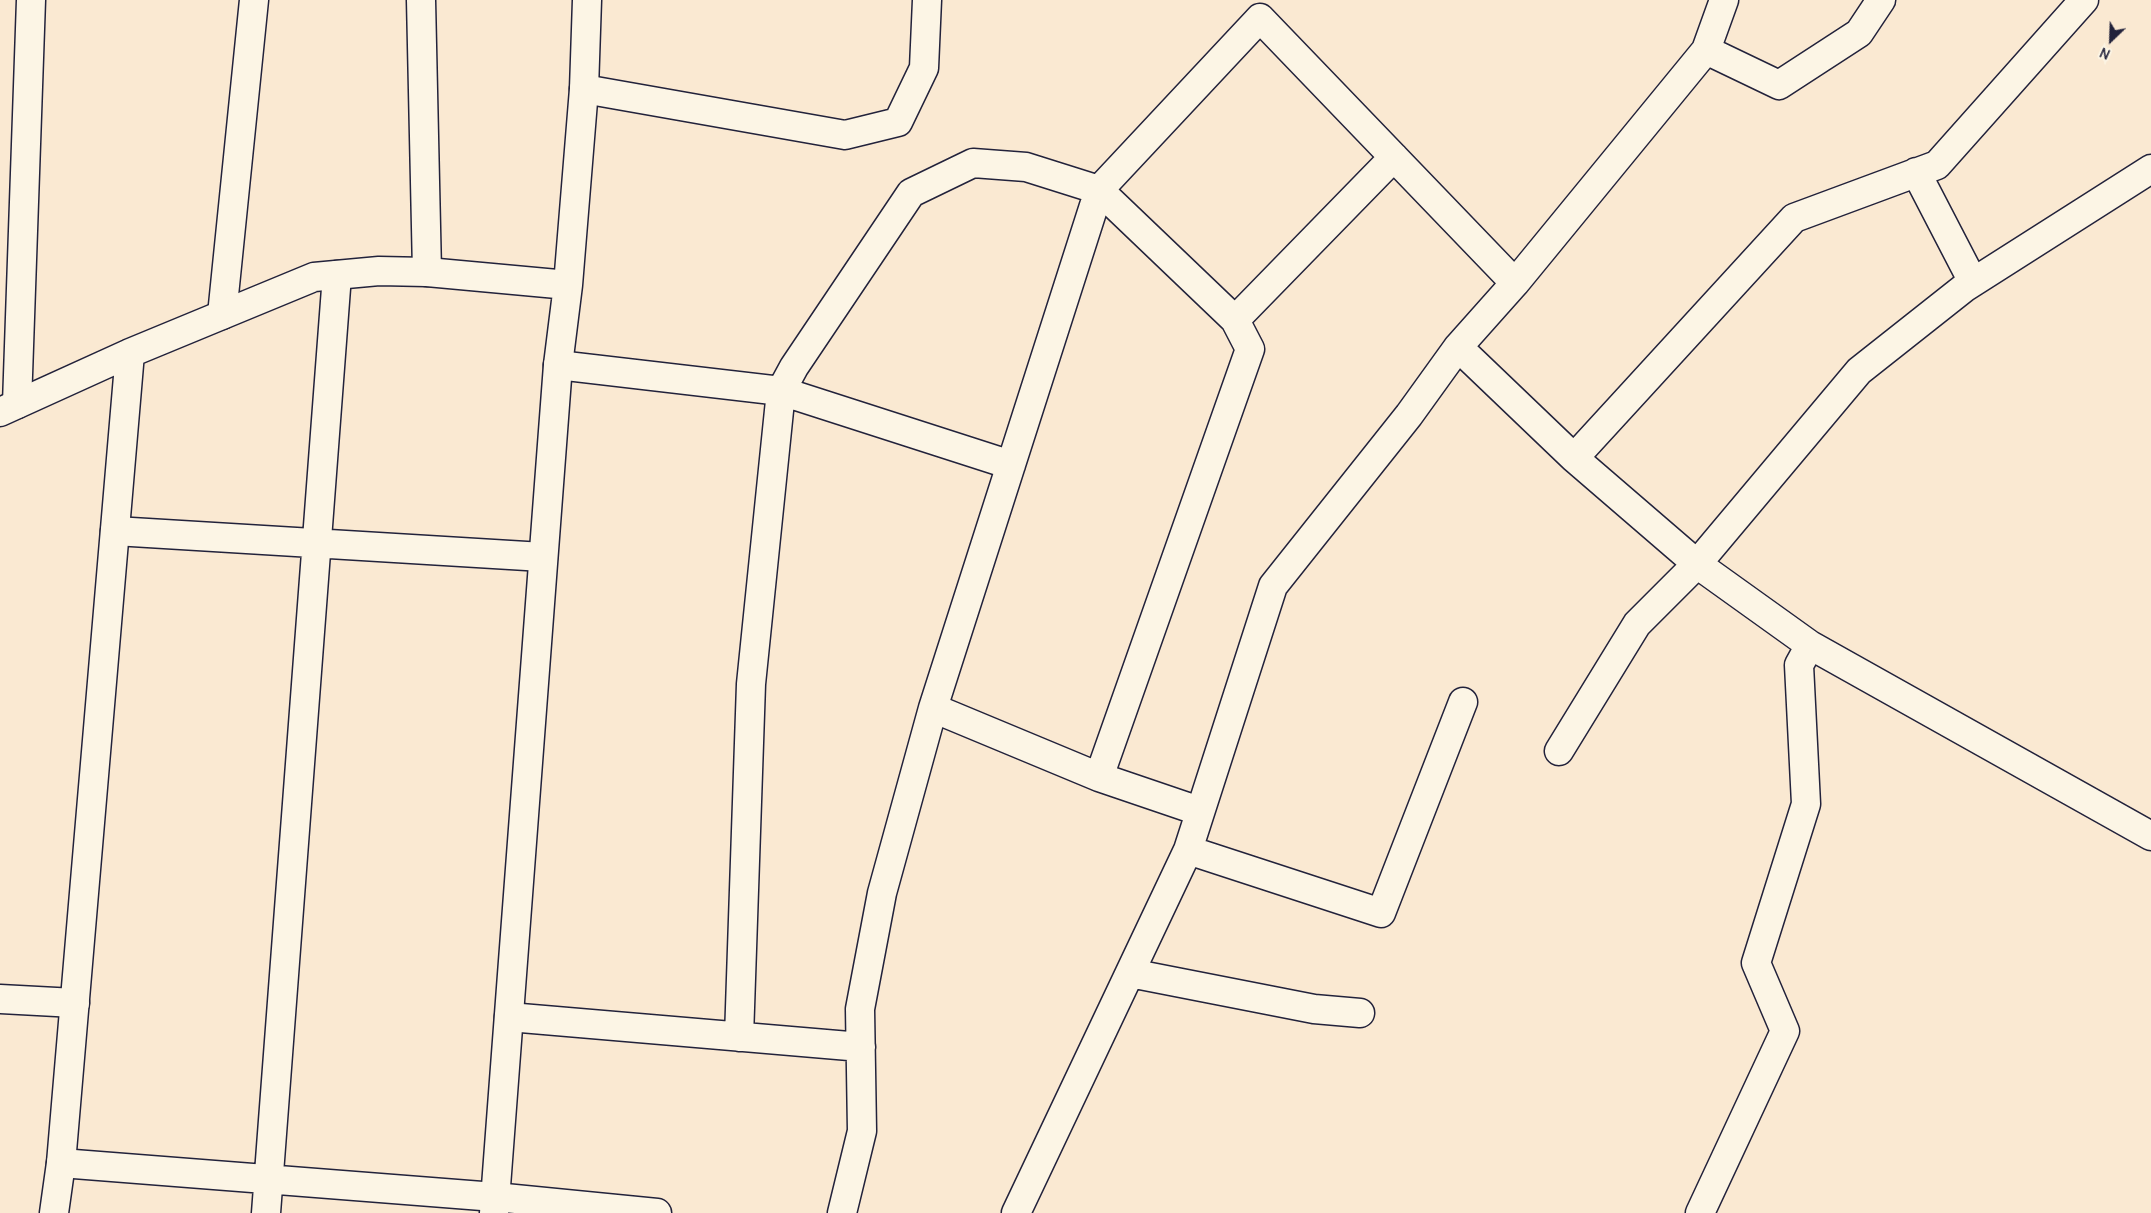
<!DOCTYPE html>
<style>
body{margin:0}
#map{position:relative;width:2151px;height:1213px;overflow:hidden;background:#fae9d2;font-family:Delius,sans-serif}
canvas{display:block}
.north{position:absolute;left:2086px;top:15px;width:50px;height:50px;-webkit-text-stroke:4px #fcf5e5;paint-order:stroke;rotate:204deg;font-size:14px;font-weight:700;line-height:20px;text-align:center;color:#22223b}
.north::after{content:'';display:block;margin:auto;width:18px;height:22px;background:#22223b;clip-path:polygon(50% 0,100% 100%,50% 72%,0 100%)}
</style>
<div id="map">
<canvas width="2151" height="1213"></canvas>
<div class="north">N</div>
</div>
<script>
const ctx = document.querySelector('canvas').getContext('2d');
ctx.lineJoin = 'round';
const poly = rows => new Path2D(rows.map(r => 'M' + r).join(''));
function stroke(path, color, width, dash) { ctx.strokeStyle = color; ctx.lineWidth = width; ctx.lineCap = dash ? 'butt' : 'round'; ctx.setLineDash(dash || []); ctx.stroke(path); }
const minor = poly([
 [421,0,427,272],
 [1706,50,1779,85,1859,33,1881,0],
 [584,89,845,135,898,122,924,68,927,0],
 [1916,172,1973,282],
 [222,315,254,0],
 [1458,347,1574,458,1697,564,1810,645,2151,836],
 [558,365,781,391,794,367,911,193,973,163,1026,167,1099,190,1235,320,1394,157],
 [17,404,31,0],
 [1574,458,1794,218,1937,165,2084,0],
 [115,531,543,557],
 [933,708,1099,777,1199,811],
 [1559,751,1637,624,1697,564,1859,371,1964,288,2151,169],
 [1099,777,1250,349,1235,320],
 [1188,850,1381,913,1463,702],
 [1130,973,1314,1009,1360,1013],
 [0,999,75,1003],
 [509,1017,861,1047],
 [739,1037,751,684,781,391,1011,465],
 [61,1163,495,1197,657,1213],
 [266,1213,337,275],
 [842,1213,862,1131,860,1009,882,893,933,708,1099,190,1260,18,1515,283],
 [1016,1213,1188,850,1273,586,1409,415,1458,347,1515,283,1706,50,1724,0],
 [1700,1213,1785,1031,1756,963,1806,804,1799,665,1810,645]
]);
const tertiary = poly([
 [0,412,130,353,314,277,379,271,427,272,568,285],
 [54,1213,61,1163,130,353],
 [494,1213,558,365,568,285,584,89,587,0]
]);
stroke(minor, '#22223b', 31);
stroke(tertiary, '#22223b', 31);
stroke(minor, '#fcf5e5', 28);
stroke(tertiary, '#fcf5e5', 28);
</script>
